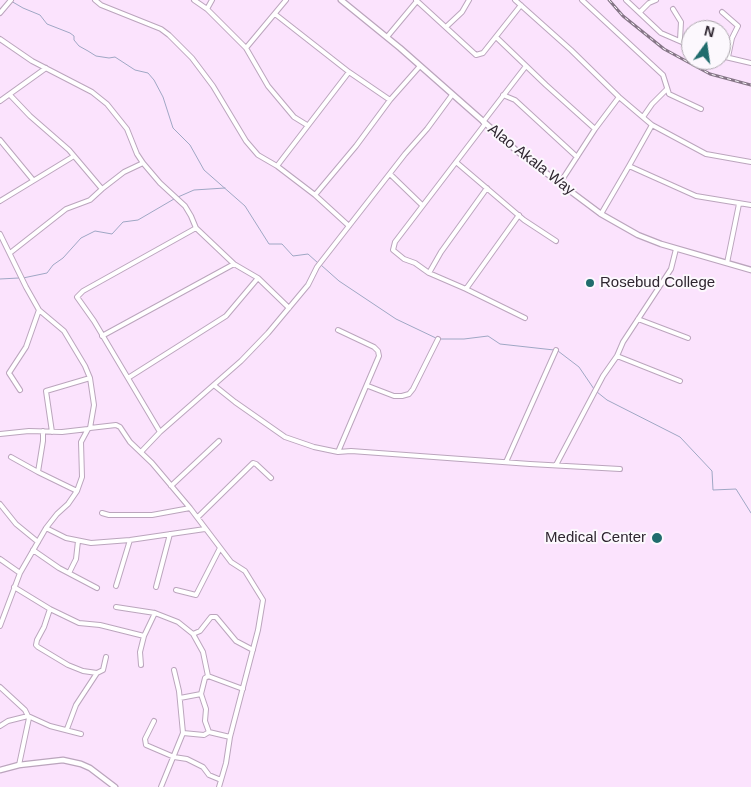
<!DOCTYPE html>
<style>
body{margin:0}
#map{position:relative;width:751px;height:787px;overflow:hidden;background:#fbe3fd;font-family:Helvetica,sans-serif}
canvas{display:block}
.north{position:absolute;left:681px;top:20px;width:50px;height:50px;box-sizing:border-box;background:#fcf8fd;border:1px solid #aaa4ab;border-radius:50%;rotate:14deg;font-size:14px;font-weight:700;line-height:20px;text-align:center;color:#2f2630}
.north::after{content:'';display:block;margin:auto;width:18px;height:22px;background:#206c6d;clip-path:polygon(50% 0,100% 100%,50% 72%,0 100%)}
</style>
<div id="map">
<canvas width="751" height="787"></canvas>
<div class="north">N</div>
</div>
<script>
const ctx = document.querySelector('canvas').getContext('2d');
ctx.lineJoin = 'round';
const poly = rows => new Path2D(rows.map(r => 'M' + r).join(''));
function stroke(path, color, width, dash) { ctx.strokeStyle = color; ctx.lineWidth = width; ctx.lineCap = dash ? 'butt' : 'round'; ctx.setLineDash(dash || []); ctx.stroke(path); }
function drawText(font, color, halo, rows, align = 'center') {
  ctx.font = font + ' Helvetica,sans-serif'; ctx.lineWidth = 4; ctx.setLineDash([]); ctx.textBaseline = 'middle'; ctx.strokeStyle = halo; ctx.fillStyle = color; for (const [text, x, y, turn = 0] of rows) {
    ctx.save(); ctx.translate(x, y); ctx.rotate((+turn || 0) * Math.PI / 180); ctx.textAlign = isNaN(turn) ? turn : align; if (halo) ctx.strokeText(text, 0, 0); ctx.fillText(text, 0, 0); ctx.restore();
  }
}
stroke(poly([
 [11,1,23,8,40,15,47,24,70,33,74,36,74,40,79,46,88,51,96,56,109,58,115,57,135,70,148,73,154,80,163,97,173,128,190,145,204,170,245,206,269,244,282,244,293,256,308,254,318,263],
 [178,197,194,190,225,188],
 [321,265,339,281,396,319,438,339,464,339,488,336,500,344,554,350],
 [23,278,47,273,53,265,63,258,81,238,95,231,112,234,123,222,138,220,174,199],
 [0,279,19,278],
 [558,351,579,367,594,389],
 [597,392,607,400,680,437,712,471,713,490,736,489,751,513]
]), '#9fa7c4', 1);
const minor = poly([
 [95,0,101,5,161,29,169,35,192,58,213,86,246,141,258,155,277,166,315,195,349,226],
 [194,0,207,9,246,48,268,86,294,117,307,125],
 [416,0,476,55,483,53,521,5],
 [515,0,571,50,619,97,652,125,706,154,751,162],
 [582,0,663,75,669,94,701,109],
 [626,0,661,33,691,46],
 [207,9,212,0],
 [673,9,681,22,680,40],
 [640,12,649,3,656,0],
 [722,12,738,26,732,38,728,57],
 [0,13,11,0],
 [275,14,349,72,390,100],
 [446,27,462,12,469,0],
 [387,37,417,1],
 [496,37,546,85,595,129],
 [0,39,32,61,92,92,107,104,127,129,137,154,143,163,160,183,185,206,191,216,196,228,234,264,258,278,289,308],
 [246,48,286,0],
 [721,56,751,63],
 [10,95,30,116,69,150,102,189],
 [503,95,515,100,577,157],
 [0,101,46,68],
 [643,117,652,104,667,89],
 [483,122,526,66],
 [485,124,395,242,393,250,404,259,415,263,429,273,466,289,519,215],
 [0,140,33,180],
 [456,162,524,220,556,241],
 [277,166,349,72],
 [629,166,696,196,751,205],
 [390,174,422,205],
 [560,183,595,129,619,97],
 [315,195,356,146,390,100,420,66],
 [0,201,74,156],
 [601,214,629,166,652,125],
 [0,234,26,287,39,310,64,331,85,366,90,378,94,405,90,428,88,429,81,442,82,477,77,491,68,504,57,514,46,528,20,573,0,626],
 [10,253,66,209,90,200,102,189,124,172,143,163],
 [727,263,739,204],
 [429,273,441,252,487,188],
 [466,289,525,318],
 [638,319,688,338],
 [102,336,234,264],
 [617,356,680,381],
 [128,378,226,316,258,278],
 [215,386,235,402,285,437,314,447,338,452,351,451,530,464,620,469],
 [368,386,394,396,402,396,409,394,413,389,438,339],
 [20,390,9,373,26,347,39,310],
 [90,428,116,425,120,427,130,442,152,463,190,508,231,562,245,571,263,600,258,630,230,737,226,763,219,787],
 [43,431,43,441,38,472,77,491],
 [52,432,46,391,90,378],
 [160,432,94,321,77,297,83,291,196,228],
 [0,434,29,431,62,432,88,429],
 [141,452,160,432,241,361,268,333,308,285,317,267,405,154,427,129,452,95],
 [338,452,379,356,378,351,374,347,338,330],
 [11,457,38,472],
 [506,462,556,350],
 [556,465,603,376,617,356,623,342,671,269,676,249],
 [171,486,219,441],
 [0,504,16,524,38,542],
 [102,513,109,515,152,515,190,508],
 [198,517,253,463,256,464,271,478],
 [46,528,66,538,91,543,130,540,205,529],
 [33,550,59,568,97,588],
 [0,559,20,573],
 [69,573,76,559,78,541],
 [116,586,130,540],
 [14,587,50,609,79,623,100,625,144,636],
 [156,587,170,534],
 [176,590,196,595,220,548],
 [116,607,155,613,178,622,193,634,203,652,208,676,243,689],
 [50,609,44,627,37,640,36,645,38,647,68,665,83,671,97,673,103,670,106,657],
 [193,634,200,631,211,617,216,617,236,641,253,650],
 [141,665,140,652,144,636,155,613],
 [0,687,25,710,29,718,19,765],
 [201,694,205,678,208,676],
 [180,698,201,694,206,709,205,721,209,732],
 [154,721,145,739,146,745,174,757,187,759,203,767,209,775,221,780],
 [0,726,8,721,28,716,50,726,81,734],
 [67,729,76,705,97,673],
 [183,733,204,735,209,732,230,737],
 [161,787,183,733,179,691,174,670]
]);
const tertiary = poly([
 [341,0,400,48,518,152,601,214,638,235,661,244,751,270],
 [0,770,19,765,63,760,81,764,90,768,115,787]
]);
stroke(minor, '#bba5bd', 6);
stroke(tertiary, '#bba5bd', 7);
stroke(minor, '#fff', 4);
stroke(tertiary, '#fff', 4.5);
const rail = poly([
 [609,0,623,16,664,49,710,74,751,85]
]);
stroke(rail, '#867687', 3);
stroke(rail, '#fcf8fd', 1, [4]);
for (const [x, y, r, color] of [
 [590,283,5,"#206c6d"],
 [657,538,6,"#206c6d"]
]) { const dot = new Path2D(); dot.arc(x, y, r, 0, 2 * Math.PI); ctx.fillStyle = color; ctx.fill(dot); stroke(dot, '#fcf8fd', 2); }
drawText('15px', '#2f2630', '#fcf8fd', [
 ["Alao Akala Way",531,160,38]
]);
drawText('15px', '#2f2630', '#fcf8fd', [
 ["Rosebud College",600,283],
 ["Medical Center",646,538,"right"]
], 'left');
</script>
